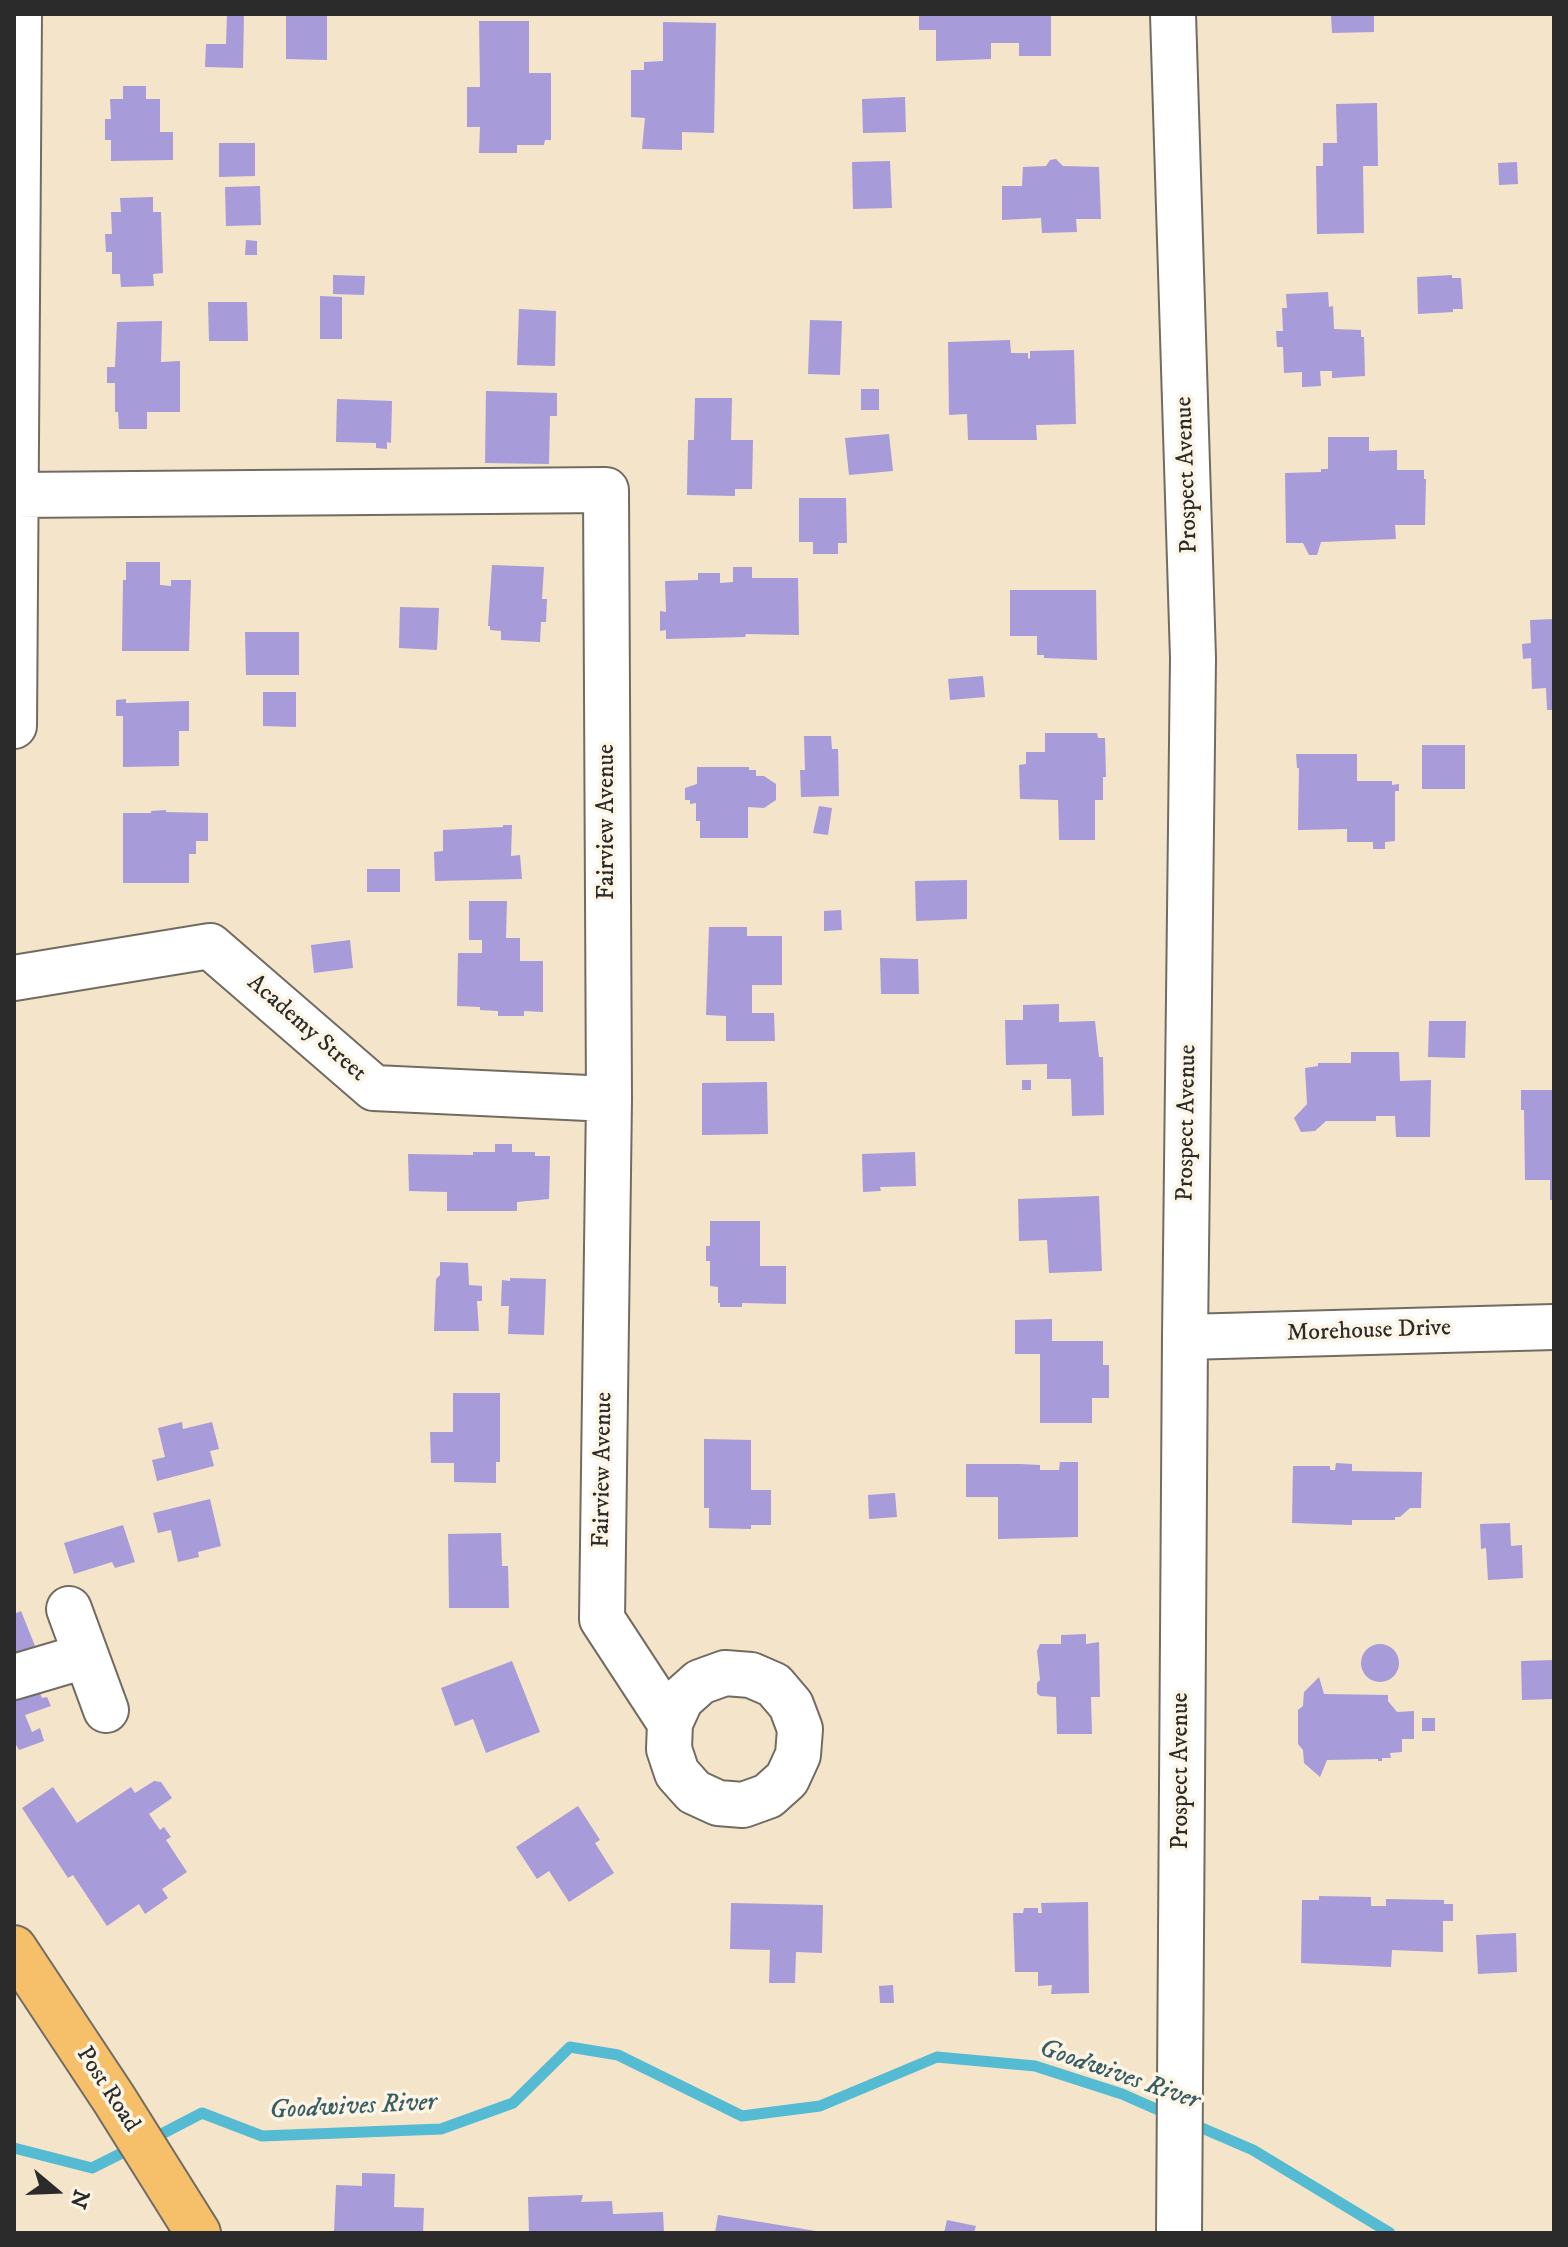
<!DOCTYPE html>
<style>
body{margin:0}
#map{position:relative;width:1568px;height:2247px;overflow:hidden;background:#f4e4c9;font-family:"IM FELL DW Pica",serif}
canvas{display:block}
.frame{position:absolute;inset:0;border:16px solid #2b2b2b;pointer-events:none}
.north{position:absolute;left:16px;top:2151px;width:80px;height:80px;-webkit-text-stroke:6px #fcf5e5;paint-order:stroke;rotate:109deg;font-size:22px;font-weight:700;line-height:32px;text-align:center;color:#2b2b2b}
.north::after{content:'';display:block;margin:auto;width:28px;height:36px;background:#2b2b2b;clip-path:polygon(50% 0,100% 100%,50% 72%,0 100%)}
</style>
<div id="map">
<canvas width="1568" height="2247"></canvas>
<div class="frame"></div>
<div class="north">N</div>
</div>
<script>
const ctx = document.querySelector('canvas').getContext('2d');
ctx.lineJoin = 'round';
const poly = rows => new Path2D(rows.map(r => 'M' + r).join(''));
function stroke(path, color, width, dash) { ctx.strokeStyle = color; ctx.lineWidth = width; ctx.lineCap = dash ? 'butt' : 'round'; ctx.setLineDash(dash || []); ctx.stroke(path); }
function fillPath(path, color) { ctx.fillStyle = color; ctx.fill(path, 'evenodd'); }
function drawText(font, color, halo, rows, align = 'center') {
  ctx.font = font + ' "IM FELL DW Pica",serif'; ctx.lineWidth = 7; ctx.setLineDash([]); ctx.textBaseline = 'middle'; ctx.strokeStyle = halo; ctx.fillStyle = color; for (const [text, x, y, turn = 0] of rows) {
    ctx.save(); ctx.translate(x, y); ctx.rotate((+turn || 0) * Math.PI / 180); ctx.textAlign = isNaN(turn) ? turn : align; if (halo) ctx.strokeText(text, 0, 0); ctx.fillText(text, 0, 0); ctx.restore();
  }
}
stroke(poly([
 [1188,2122,1253,2150,1390,2233],
 [150,2140,202,2113,262,2136,441,2129,513,2103,570,2047,618,2055,742,2116,820,2106,937,2057,1035,2066,1122,2094,1172,2116],
 [14,2148,92,2168,134,2147]
]), '#54bbd2', 11);
fillPath(poly([
 [227,14,244,14,243,68,205,67,206,44,226,44],
 [286,14,327,14,327,60,286,59],
 [919,14,1051,14,1051,56,1019,56,1019,43,991,43,991,59,936,61,936,30,919,30],
 [1331,14,1374,14,1374,32,1332,33],
 [479,21,529,21,529,73,551,73,551,140,545,140,544,145,517,145,517,153,479,153,480,127,467,127,467,87,480,87],
 [663,22,716,23,714,133,682,132,682,150,642,149,645,118,631,117,631,70,644,70,644,62,663,61],
 [123,86,146,86,146,99,160,99,160,132,173,132,173,160,111,161,111,140,105,140,105,119,111,119,110,99,123,99],
 [905,97,906,132,863,133,862,99],
 [1377,103,1378,166,1363,166,1364,233,1317,234,1316,166,1323,166,1323,143,1337,143,1336,104],
 [219,143,255,143,255,176,219,177],
 [1056,159,1063,166,1099,167,1101,219,1076,219,1077,232,1042,233,1041,218,1002,220,1002,186,1022,186,1023,167,1046,166,1050,160],
 [890,161,892,208,853,209,852,162],
 [1517,162,1518,184,1499,185,1498,163],
 [260,186,261,225,226,226,225,187],
 [153,197,153,212,161,212,163,273,153,274,154,286,121,287,120,274,112,274,112,252,106,252,105,234,112,234,111,212,121,212,120,198],
 [246,240,257,241,257,255,245,255],
 [333,275,365,276,364,295,333,294],
 [1452,275,1452,278,1461,278,1463,309,1453,309,1453,312,1418,314,1417,277],
 [1328,292,1329,307,1333,306,1334,329,1361,330,1361,337,1364,337,1365,376,1332,378,1332,371,1320,371,1321,386,1302,387,1302,372,1284,373,1283,347,1277,347,1276,331,1283,331,1282,308,1287,308,1286,294],
 [320,296,342,297,342,339,320,339],
 [208,302,247,302,248,341,209,341],
 [519,309,556,311,555,366,517,365],
 [810,320,842,321,840,375,808,374],
 [162,321,161,362,180,361,180,412,147,412,147,429,119,429,118,412,115,412,115,383,107,383,107,367,115,367,117,322],
 [1010,340,1011,353,1028,353,1028,359,1030,358,1030,351,1074,350,1076,424,1036,425,1037,440,968,440,967,414,949,415,948,342],
 [861,389,879,389,879,410,861,410],
 [486,391,557,393,557,416,550,416,549,464,485,463],
 [695,398,732,398,731,440,753,440,752,489,735,489,735,496,687,495,688,440,694,440],
 [337,399,392,401,391,443,387,442,387,449,376,448,376,443,336,442],
 [889,434,893,471,849,475,845,438],
 [1328,437,1369,437,1369,451,1397,450,1397,470,1424,470,1424,479,1426,479,1425,525,1395,525,1396,539,1321,542,1317,555,1309,555,1303,543,1286,543,1285,473,1321,472,1321,469,1328,469],
 [799,498,846,498,847,543,838,543,838,554,813,554,813,542,799,542],
 [126,562,160,562,160,585,171,586,171,580,191,580,189,651,122,651,123,580,126,580],
 [492,565,544,567,542,599,547,599,546,622,541,622,540,642,501,640,501,631,490,630,490,626,488,626],
 [733,567,752,567,752,578,798,578,799,635,746,634,745,637,666,639,666,630,660,631,660,611,666,612,665,581,698,580,698,573,720,573,720,583,733,582],
 [1010,590,1096,590,1097,660,1044,658,1044,655,1037,655,1037,636,1010,636],
 [400,607,439,608,437,650,399,648],
 [1554,619,1554,710,1547,710,1546,688,1532,689,1531,658,1523,659,1522,644,1531,643,1530,620],
 [245,632,299,632,299,675,246,675],
 [983,676,985,697,950,700,948,679],
 [263,692,296,692,296,727,263,726],
 [126,699,126,703,189,701,189,731,179,731,179,766,123,767,123,716,116,716,116,700],
 [1045,733,1097,733,1098,738,1105,738,1106,777,1103,777,1103,800,1095,800,1095,840,1059,840,1058,800,1020,799,1019,765,1026,764,1026,752,1045,752],
 [804,736,831,736,832,749,838,749,839,796,801,797,800,770,805,770],
 [1422,745,1465,745,1465,789,1422,789],
 [1296,754,1357,754,1357,781,1392,781,1392,785,1399,784,1399,791,1395,791,1395,841,1385,842,1385,849,1373,849,1373,842,1347,842,1347,829,1298,830,1299,768,1297,768],
 [697,767,749,767,749,770,756,770,756,776,764,776,776,784,776,800,764,808,748,807,748,838,700,838,700,821,696,821,696,803,690,804,690,800,685,800,685,788,697,784],
 [819,806,832,808,828,835,813,833],
 [166,810,166,812,208,813,208,841,196,841,196,854,189,854,189,883,123,883,123,813,151,813,151,811],
 [503,825,512,825,511,856,520,855,522,879,435,881,434,852,443,851,443,830,503,827],
 [367,869,400,869,400,892,367,892],
 [967,880,967,919,916,921,915,881],
 [469,901,507,901,506,938,520,938,520,961,543,961,543,1012,524,1011,524,1016,498,1016,498,1011,480,1010,480,1007,457,1006,458,953,482,953,482,940,469,940],
 [841,910,842,930,824,931,824,911],
 [709,927,747,927,747,936,782,936,782,985,752,985,752,1013,774,1013,775,1041,726,1041,726,1016,706,1015],
 [350,940,353,968,314,973,311,945],
 [880,958,918,959,919,994,881,994],
 [1059,1004,1059,1022,1095,1021,1099,1057,1103,1057,1104,1115,1072,1116,1071,1079,1047,1079,1047,1064,1006,1065,1005,1020,1023,1020,1023,1005],
 [1429,1021,1466,1021,1465,1058,1428,1057],
 [1351,1052,1399,1052,1400,1081,1431,1080,1430,1137,1396,1137,1395,1116,1376,1116,1376,1121,1326,1121,1315,1131,1301,1132,1294,1118,1307,1104,1305,1068,1318,1066,1318,1063,1351,1063],
 [1022,1080,1031,1080,1031,1090,1022,1090],
 [767,1082,768,1134,702,1135,702,1083],
 [1521,1090,1554,1090,1554,1200,1550,1200,1550,1180,1525,1180,1524,1110,1521,1110],
 [495,1144,512,1144,512,1152,535,1152,535,1156,550,1156,549,1199,517,1202,517,1211,447,1211,447,1192,409,1191,408,1154,473,1155,473,1152,495,1152],
 [915,1152,916,1186,880,1187,881,1191,863,1192,862,1154],
 [1099,1196,1102,1271,1049,1273,1047,1240,1019,1241,1018,1199],
 [710,1221,760,1221,760,1266,786,1266,786,1304,742,1303,742,1307,720,1307,720,1303,718,1303,718,1287,710,1286,710,1261,706,1261,706,1246,710,1246],
 [440,1262,468,1263,469,1285,482,1286,482,1301,477,1301,479,1331,434,1331,436,1279,440,1275],
 [510,1278,546,1279,544,1335,508,1334,509,1306,501,1306,502,1280,510,1281],
 [1052,1319,1052,1341,1103,1341,1103,1365,1109,1365,1109,1398,1092,1398,1092,1423,1040,1423,1040,1354,1015,1354,1015,1320],
 [453,1393,500,1393,500,1462,496,1462,496,1483,454,1482,454,1463,431,1463,430,1432,453,1432],
 [182,1422,183,1429,212,1422,219,1449,210,1451,214,1466,157,1481,152,1460,165,1457,158,1428],
 [704,1439,751,1440,751,1490,771,1490,771,1525,751,1525,751,1529,709,1528,709,1508,704,1508],
 [1060,1462,1078,1462,1078,1537,998,1539,998,1497,966,1497,966,1464,1020,1464,1040,1465,1040,1470,1059,1470],
 [1336,1463,1352,1464,1352,1471,1422,1472,1421,1508,1410,1508,1400,1517,1395,1517,1395,1520,1352,1520,1352,1525,1292,1523,1293,1466,1330,1466,1330,1470,1335,1470],
 [895,1493,897,1517,869,1519,868,1495],
 [210,1499,221,1546,198,1552,199,1557,178,1562,171,1530,158,1533,153,1513],
 [1510,1523,1511,1546,1522,1545,1523,1578,1488,1580,1486,1548,1481,1549,1480,1524],
 [123,1525,135,1562,115,1568,112,1562,74,1574,64,1543],
 [501,1533,502,1566,508,1566,509,1608,449,1608,448,1534],
 [21,1611,35,1646,14,1655,14,1614],
 [1086,1634,1086,1644,1099,1642,1100,1697,1091,1697,1092,1734,1057,1734,1056,1697,1040,1696,1037,1693,1037,1683,1040,1680,1037,1651,1040,1644,1061,1644,1061,1635],
 '1361 1663a19 19 0 1 1 38 0a19 19 0 1 1-38 0Z',
 [1554,1660,1554,1699,1522,1700,1521,1661],
 [512,1661,540,1732,486,1753,473,1719,455,1726,441,1688],
 [1319,1677,1324,1694,1388,1695,1388,1701,1397,1712,1414,1711,1414,1739,1402,1739,1402,1752,1390,1753,1391,1758,1382,1758,1382,1761,1378,1761,1378,1759,1327,1760,1320,1777,1304,1763,1303,1750,1298,1744,1298,1710,1303,1706,1304,1692],
 [14,1686,38,1688,42,1698,47,1697,51,1706,25,1715,32,1732,40,1728,44,1741,19,1750,14,1741],
 [1422,1718,1435,1718,1435,1731,1422,1731],
 [154,1781,161,1782,172,1798,149,1814,160,1830,164,1827,171,1837,166,1840,187,1872,162,1889,168,1898,145,1914,139,1904,107,1926,73,1875,68,1878,22,1808,53,1787,77,1823,131,1787,135,1793],
 [578,1806,600,1840,595,1843,614,1873,569,1902,549,1871,537,1879,516,1847],
 [1319,1896,1371,1897,1371,1906,1386,1906,1386,1899,1444,1900,1444,1904,1453,1904,1453,1921,1443,1921,1443,1952,1392,1950,1391,1967,1301,1963,1302,1900,1319,1900],
 [1088,1902,1089,1993,1051,1994,1052,1985,1038,1986,1038,1972,1015,1972,1013,1913,1023,1913,1024,1908,1038,1908,1038,1913,1042,1913,1041,1903],
 [731,1903,823,1905,822,1953,796,1952,795,1983,769,1983,770,1950,730,1949],
 [1516,1933,1517,1972,1478,1974,1476,1935],
 [893,1985,894,2003,880,2003,879,1986],
 [362,2173,395,2174,394,2207,424,2208,423,2233,334,2233,336,2185,362,2186],
 [583,2195,581,2202,612,2201,613,2214,663,2212,664,2233,529,2233,528,2197],
 [718,2215,816,2231,816,2233,715,2233],
 [947,2220,976,2226,974,2233,944,2233]
]), '#a79bd9');
const minor = poly([
 [1173,14,1193,658,1185,1337,1179,2233],
 [17,495,606,490,609,1099,602,1619,670,1723,669,1749,677,1773,694,1792,718,1803,743,1805,768,1796,787,1779,798,1755,800,1729,791,1705,774,1685,751,1675,725,1673,700,1682,681,1699,670,1723],
 [14,726,19,14],
 [14,978,210,946,374,1088,609,1099],
 [1185,1337,1554,1327],
 [69,1609,106,1710],
 [14,1677,85,1656]
]);
const major = poly([
 [14,1948,114,2099,198,2233]
]);
stroke(minor, '#716c62', 48);
stroke(major, '#716c62', 48);
stroke(minor, '#fff', 44);
stroke(major, '#f6c06b', 44);
drawText('24px', '#2b2b2b', '#fcf5e5', [
 ["Prospect Avenue",1188,475,-92],
 ["Fairview Avenue",608,822,-90],
 ["Academy Street",306,1029,41],
 ["Prospect Avenue",1188,1123,-89],
 ["Morehouse Drive",1369,1332,-2],
 ["Fairview Avenue",604,1470,-89],
 ["Prospect Avenue",1182,1771,-90],
 ["Post Road",107,2090,57]
]);
drawText('italic 26px', '#395d65', '#fcf5e5', [
 ["Goodwives River",1119,2076,19],
 ["Goodwives River",353,2108,-3]
]);
</script>
